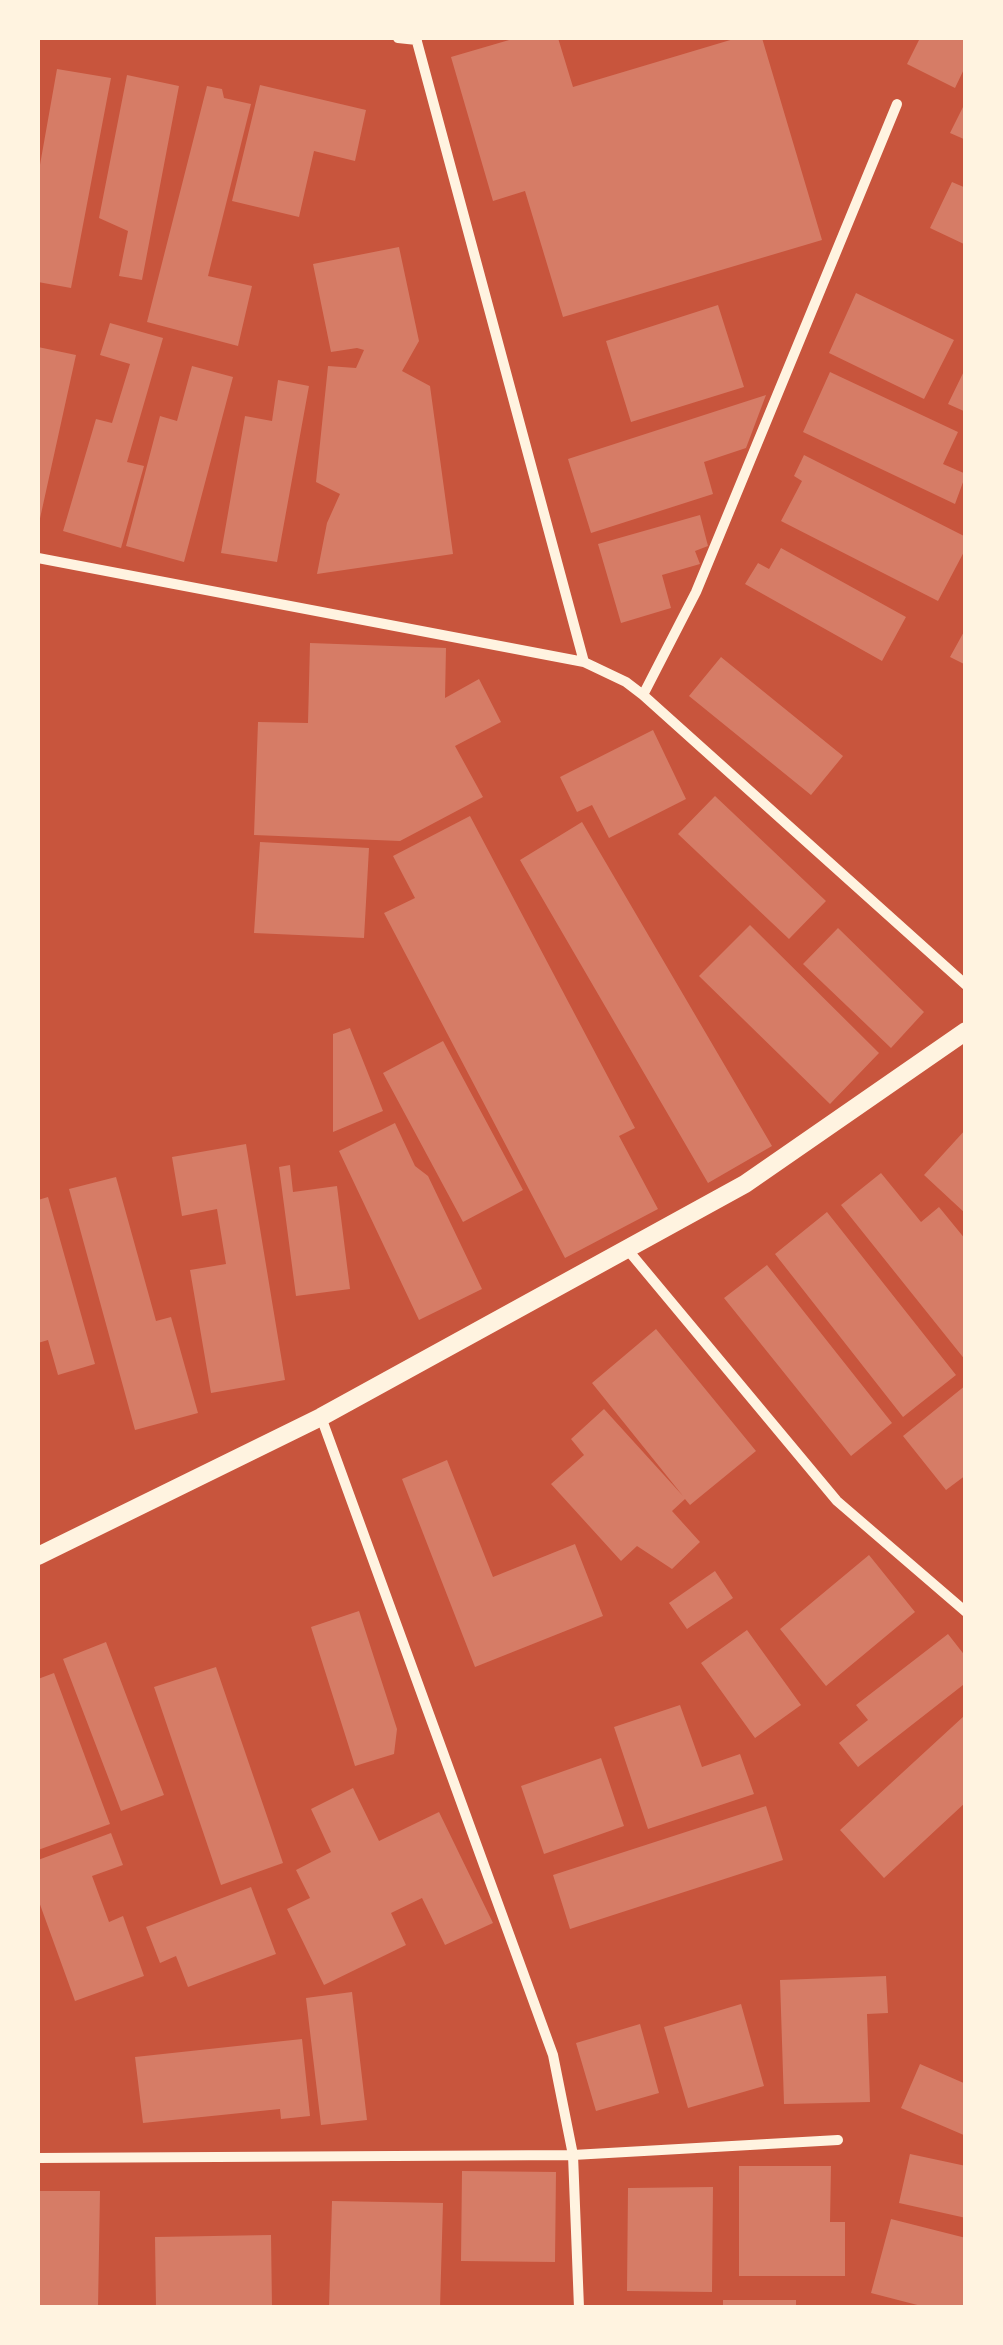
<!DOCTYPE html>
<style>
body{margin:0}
#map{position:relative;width:1003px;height:2345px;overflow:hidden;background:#c8553d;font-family:Manrope,sans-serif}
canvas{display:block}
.frame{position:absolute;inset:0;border:40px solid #fff3e0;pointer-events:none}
</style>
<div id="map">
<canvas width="1003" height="2345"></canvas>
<div class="frame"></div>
</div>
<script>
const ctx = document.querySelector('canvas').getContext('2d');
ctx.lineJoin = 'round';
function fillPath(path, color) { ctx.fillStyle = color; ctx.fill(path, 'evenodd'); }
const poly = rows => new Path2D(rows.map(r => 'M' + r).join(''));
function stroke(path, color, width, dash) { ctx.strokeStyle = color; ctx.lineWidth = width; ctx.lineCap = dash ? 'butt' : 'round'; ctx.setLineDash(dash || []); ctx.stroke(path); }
fillPath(poly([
 [516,38,558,38,573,87,737,38,762,38,822,240,563,317,525,191,493,201,451,57],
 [920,38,966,38,966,65,955,88,907,64],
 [57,69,111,78,71,288,38,282,38,176],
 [127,75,179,86,142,280,119,276,128,231,99,218],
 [260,85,366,110,355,161,314,151,299,217,232,201],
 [207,86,222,89,224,98,251,104,208,276,252,286,238,346,147,322],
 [966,101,966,140,950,133],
 [952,182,966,188,966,245,930,228],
 [399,247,419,341,402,371,430,386,453,554,317,574,327,523,340,494,316,482,328,366,356,368,364,350,357,348,331,352,313,264],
 [856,293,954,340,924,399,829,353],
 [718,305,744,387,631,422,606,341],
 [110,323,163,338,127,462,144,466,121,548,63,531,96,419,112,423,130,364,100,355],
 [38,347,76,355,39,523,38,523],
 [192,366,233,377,184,562,126,546,160,416,177,421],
 [966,367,966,412,948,404],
 [830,372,958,432,943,464,966,474,955,504,803,432],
 [278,380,309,386,277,562,221,553,245,416,272,421],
 [766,395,746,448,704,462,713,494,591,533,568,459],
 [804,455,966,537,966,548,938,601,781,521,802,481,794,476],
 [700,515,708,546,695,551,700,564,662,575,671,608,621,623,598,544],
 [781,548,906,617,882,661,745,584,758,563,769,569],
 [966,628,966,665,950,657],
 [310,643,446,648,445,698,479,679,501,722,455,746,483,797,400,841,254,835,258,722,308,723],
 [721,657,843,756,811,795,689,696],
 [653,730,686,799,609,838,592,805,577,812,560,777],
 [715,796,826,901,789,939,678,834],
 [470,816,635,1128,619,1136,658,1209,565,1258,384,913,415,898,393,856],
 [582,822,772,1146,708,1183,520,860],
 [260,842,369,848,364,938,254,933],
 [750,925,879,1053,830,1104,699,976],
 [838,928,924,1012,891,1048,803,964],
 [350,1028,383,1111,333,1132,333,1034],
 [443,1041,523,1190,463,1222,383,1073],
 [395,1123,415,1166,428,1176,482,1289,419,1320,339,1151],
 [966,1129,966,1214,924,1175],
 [246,1144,285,1380,211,1393,190,1270,226,1264,217,1209,182,1216,172,1157],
 [290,1165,293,1192,337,1186,350,1289,296,1296,279,1167],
 [881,1173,921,1222,939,1207,966,1240,966,1361,841,1205],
 [116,1177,156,1321,171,1317,198,1413,135,1430,69,1189],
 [48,1197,95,1364,58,1375,48,1340,38,1343,38,1200],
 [827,1212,956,1375,903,1417,775,1254],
 [767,1265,892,1423,851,1456,724,1298],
 [656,1329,756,1451,690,1505,685,1499,672,1511,700,1542,672,1569,637,1546,621,1561,551,1484,584,1455,571,1439,604,1409,683,1496,592,1383],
 [966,1385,966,1475,946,1490,903,1436],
 [447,1460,493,1577,575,1544,603,1616,475,1667,402,1479],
 [869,1555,915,1612,826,1686,780,1629],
 [715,1571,733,1598,687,1629,669,1603],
 [359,1611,397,1729,394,1754,355,1766,311,1627],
 [747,1630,801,1705,755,1738,701,1663],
 [948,1634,966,1657,963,1685,858,1767,839,1743,868,1720,856,1705],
 [106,1642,164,1795,121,1811,63,1659],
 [216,1667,283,1863,221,1885,154,1687],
 [54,1673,110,1824,38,1850,38,1679],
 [680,1705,702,1767,740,1754,754,1794,648,1829,614,1727],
 [964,1716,966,1802,884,1878,840,1830],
 [601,1758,624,1826,544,1854,521,1786],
 [353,1788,379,1841,439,1812,493,1923,445,1945,422,1898,391,1913,406,1945,324,1985,287,1909,310,1898,296,1870,331,1852,311,1809],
 [766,1806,783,1860,570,1929,553,1875],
 [111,1833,123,1865,92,1876,109,1922,123,1916,144,1976,75,2001,38,1899,38,1860],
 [251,1887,276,1954,188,1987,176,1956,160,1963,146,1927],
 [886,1976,888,2013,867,2014,870,2102,784,2104,780,1980],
 [352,1992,367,2120,321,2125,306,1998],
 [741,2004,764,2086,688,2108,664,2027],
 [640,2024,659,2093,596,2111,576,2043],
 [302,2039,310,2116,281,2119,280,2109,143,2123,135,2057],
 [920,2064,966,2084,966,2136,901,2108],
 [910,2154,966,2166,966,2218,899,2203],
 [739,2166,831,2166,830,2222,845,2222,845,2276,739,2276],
 [462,2171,556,2172,555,2262,461,2261],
 [713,2187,712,2292,627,2291,628,2188],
 [38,2191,100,2191,98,2308,38,2308],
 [332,2201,443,2203,440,2308,329,2308],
 [891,2219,966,2238,966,2308,929,2308,871,2293],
 [271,2235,272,2308,156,2308,155,2237],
 [723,2300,796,2300,796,2308,723,2308]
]), '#d67c66');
stroke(poly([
 [398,38,417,40],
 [416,38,584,662],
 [38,558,584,662,626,682,643,695,966,985],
 [643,695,696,592,897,104],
 [627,1249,837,1501,966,1612],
 [321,1417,553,2055,573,2155,579,2308],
 [38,2158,573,2155,838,2140]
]), '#fff3e0', 10);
stroke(poly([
 [38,1556,321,1417,745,1184,966,1031]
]), '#fff3e0', 18);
</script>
